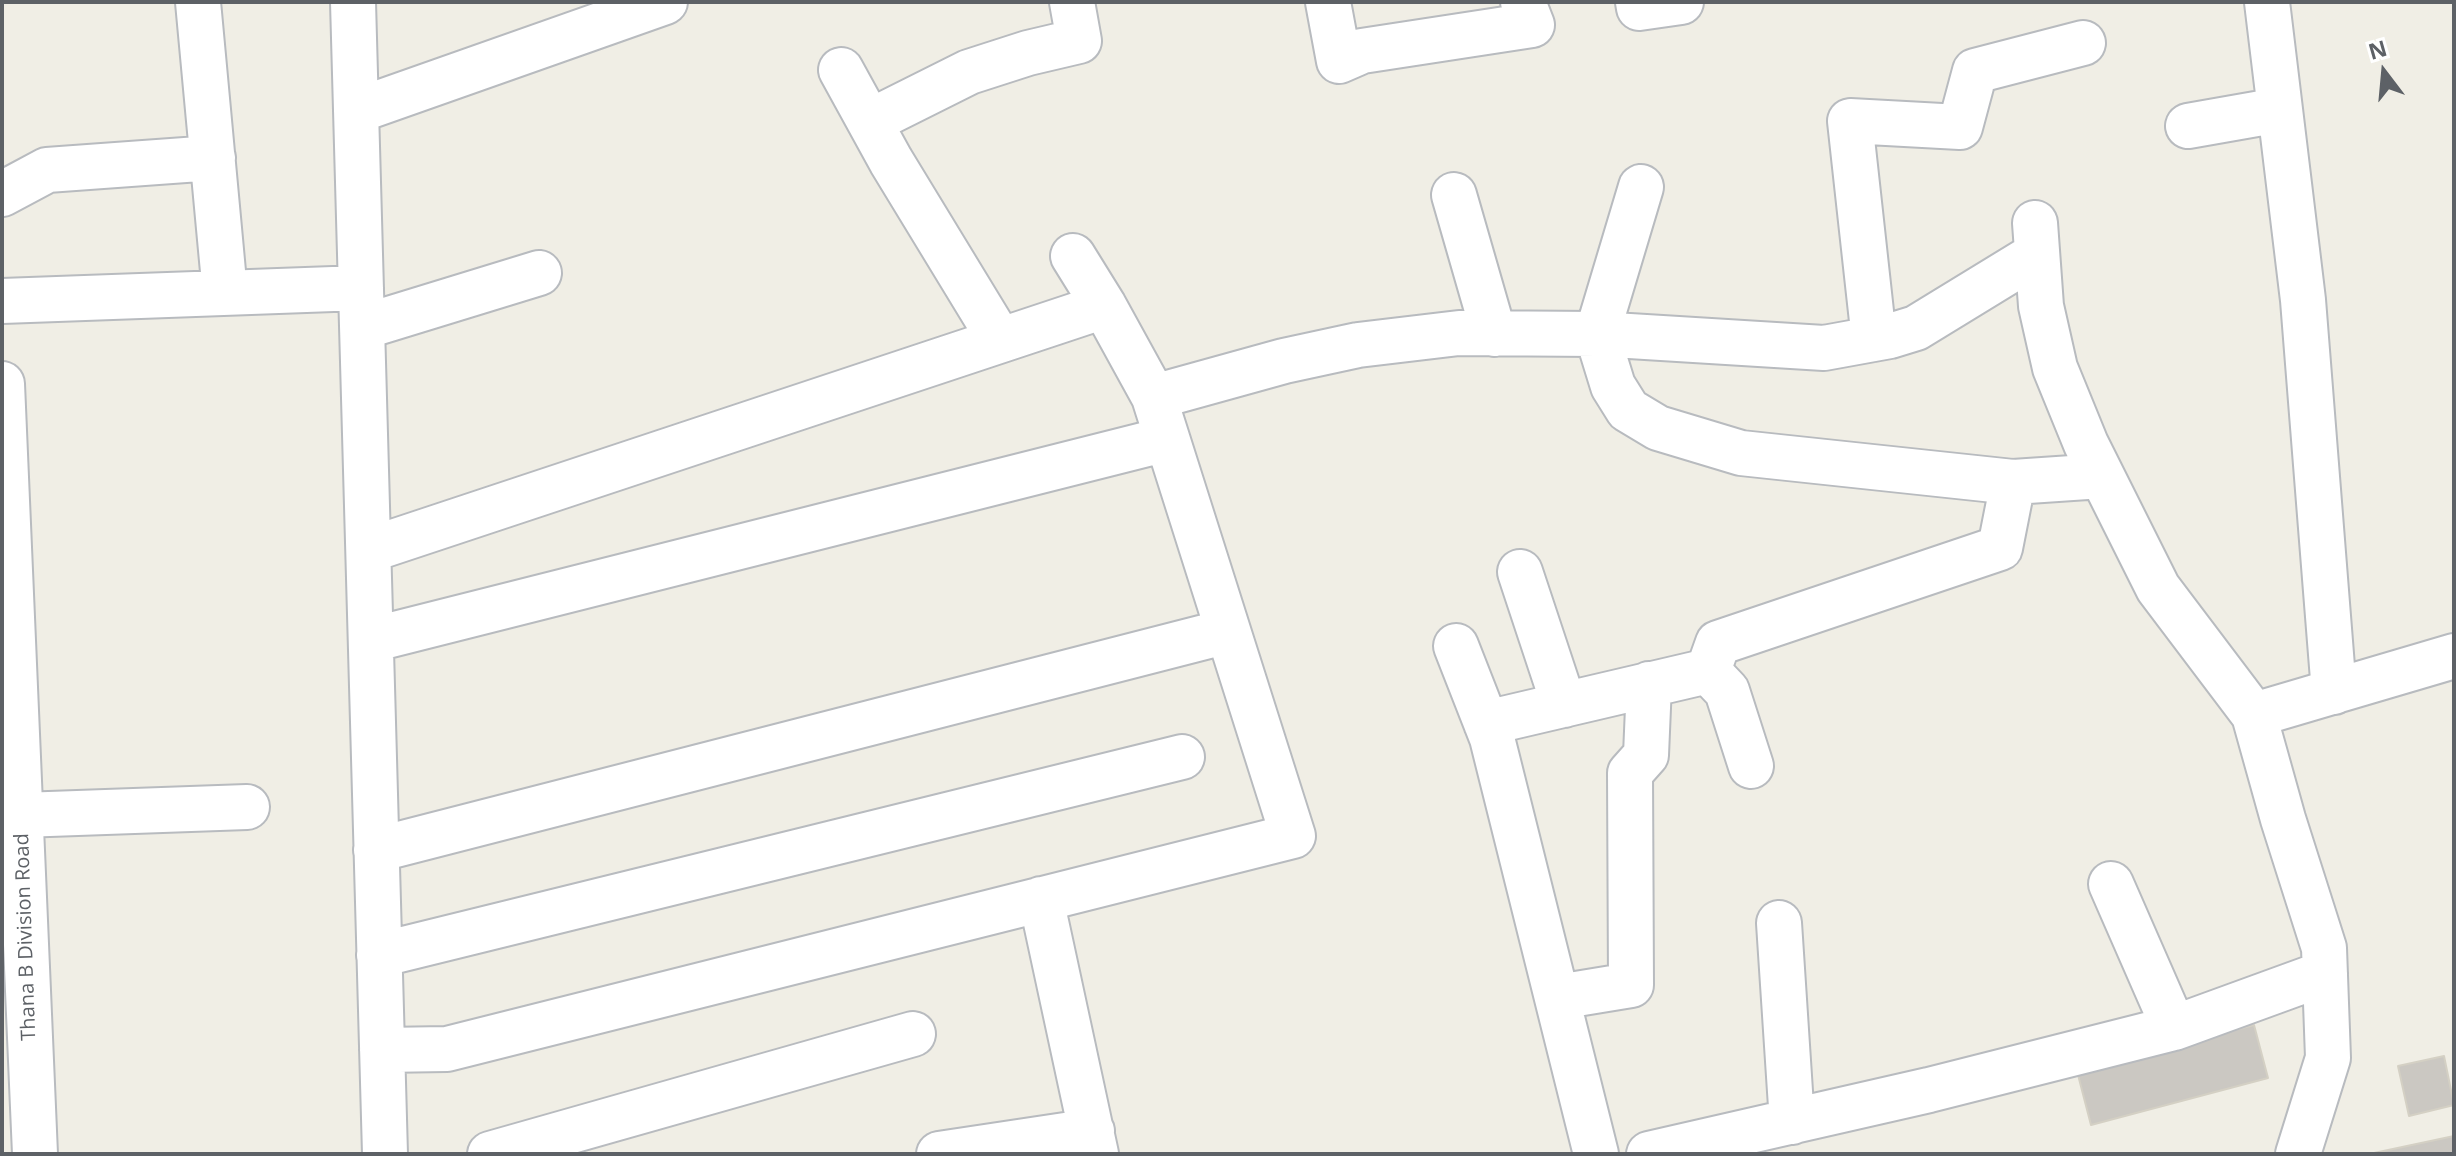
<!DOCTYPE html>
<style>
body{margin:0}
#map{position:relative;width:2456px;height:1156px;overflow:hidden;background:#f0eee5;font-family:"Open Sans",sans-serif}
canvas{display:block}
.frame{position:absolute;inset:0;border:4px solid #5d6166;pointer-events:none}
.north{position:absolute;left:2344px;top:32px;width:80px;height:80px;-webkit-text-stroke:6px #fff;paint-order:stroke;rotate:344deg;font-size:22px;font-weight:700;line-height:32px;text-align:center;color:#5d6166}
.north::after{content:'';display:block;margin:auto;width:28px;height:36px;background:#5d6166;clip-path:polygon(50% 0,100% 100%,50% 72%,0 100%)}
</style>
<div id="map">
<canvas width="2456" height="1156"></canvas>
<div class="frame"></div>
<div class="north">N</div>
</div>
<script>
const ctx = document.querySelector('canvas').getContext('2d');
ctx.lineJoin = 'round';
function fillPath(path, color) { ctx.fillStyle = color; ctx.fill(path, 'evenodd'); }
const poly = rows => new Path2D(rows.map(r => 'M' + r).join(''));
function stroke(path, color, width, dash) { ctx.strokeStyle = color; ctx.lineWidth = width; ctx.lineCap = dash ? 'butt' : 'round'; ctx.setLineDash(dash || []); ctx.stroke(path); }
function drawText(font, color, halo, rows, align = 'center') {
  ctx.font = font + ' "Open Sans",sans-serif'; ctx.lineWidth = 7; ctx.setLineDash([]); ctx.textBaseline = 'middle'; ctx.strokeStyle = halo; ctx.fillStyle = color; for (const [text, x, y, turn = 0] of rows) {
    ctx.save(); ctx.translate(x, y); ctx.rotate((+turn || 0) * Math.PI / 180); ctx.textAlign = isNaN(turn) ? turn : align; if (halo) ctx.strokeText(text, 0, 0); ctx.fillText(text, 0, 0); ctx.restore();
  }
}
const building = poly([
 [2254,1025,2268,1078,2091,1125,2077,1071,2254,1025],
 [2444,1056,2454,1105,2409,1116,2398,1066,2444,1056],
 [2454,1136,2454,1154,2374,1154,2374,1153,2454,1136]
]);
fillPath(building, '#cbc8c2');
stroke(building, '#d4d0c4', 2);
const minor = poly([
 [198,2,225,293],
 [353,2,385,1154],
 [1328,2,1339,61,1362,51,1532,25,1523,2],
 [1638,2,1639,8,1681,2],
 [2267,2,2303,300,2334,692],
 [841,70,891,161,1000,340],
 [356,111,665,2],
 [871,121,969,72,1028,53,1079,41,1072,2],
 [2188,126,2279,110],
 [1641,187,1597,334,1613,386,1628,410,1658,428,1741,453,2013,482,2102,476],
 [2,194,47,170,213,158],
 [1454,195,1494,334],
 [2035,223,2041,306,2055,368,2086,444,2158,588,2254,715,2283,819,2324,948,2328,1058,2298,1154],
 [2,301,361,288],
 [363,327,539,273],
 [1874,339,1850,121,1960,127,1975,71,2083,43],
 [2,384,35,1154],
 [1154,397,1284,361,1358,345,1459,333,1597,334,1824,348,1890,336,1916,328,2037,254],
 [369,550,1104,306],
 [1520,572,1564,705],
 [371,640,1167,439],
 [1456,646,1492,738,1596,1154],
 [1708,671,1727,691,1751,766],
 [2254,715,2454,656],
 [1486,723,1708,671,1718,643,2000,548,2013,482],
 [21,815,247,807],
 [376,850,1228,631],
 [2111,884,2174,1028],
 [1041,899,1096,1154],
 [1779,923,1792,1122],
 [379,955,1182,757],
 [1558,997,1631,985,1630,773,1646,755,1649,684],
 [382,1050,447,1049,1293,836,1154,397,1104,306,1073,256],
 [490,1154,913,1034],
 [939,1154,1092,1131],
 [1649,1154,1929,1090,2174,1028,2325,973]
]);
stroke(minor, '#b8bbbf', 48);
stroke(minor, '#fff', 44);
drawText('20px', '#5d6166', '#fff', [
 ["Thana B Division Road",26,937,-92]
]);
</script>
